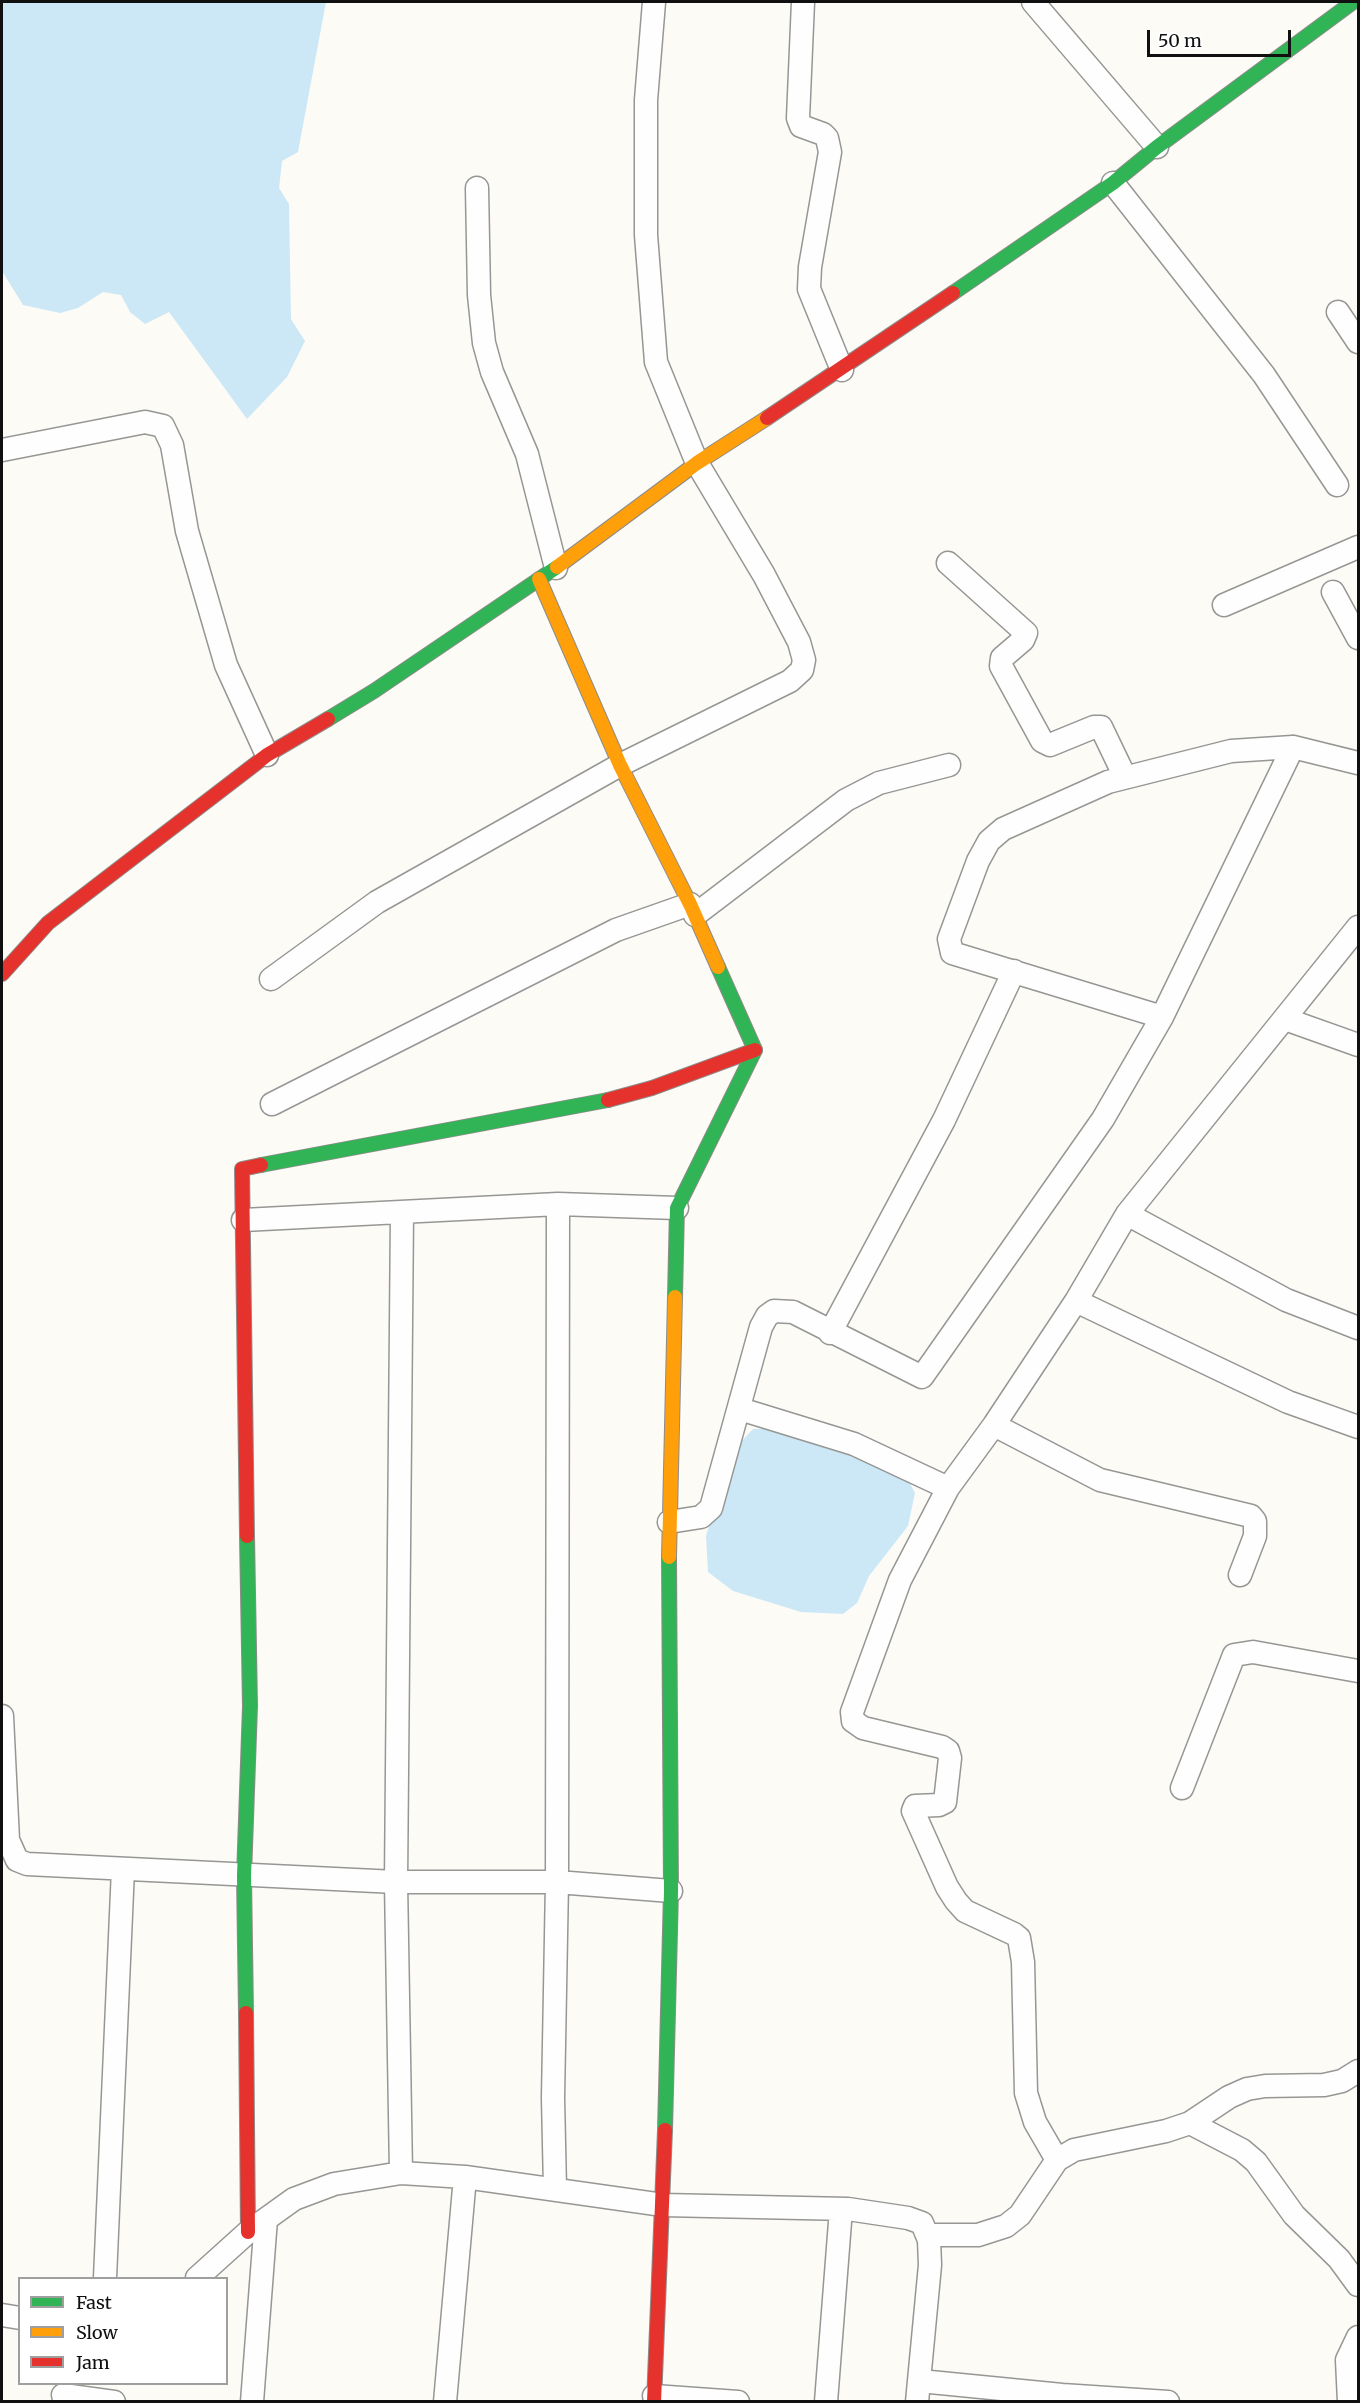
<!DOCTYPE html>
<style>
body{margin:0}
#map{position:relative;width:1360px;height:2403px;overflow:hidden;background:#fcfbf6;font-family:Merriweather,serif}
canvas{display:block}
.frame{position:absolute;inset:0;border:3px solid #101010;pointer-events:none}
.legend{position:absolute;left:18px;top:2277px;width:210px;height:108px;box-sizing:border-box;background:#fff;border:2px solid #9f9f9f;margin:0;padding:8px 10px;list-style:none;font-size:18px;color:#101010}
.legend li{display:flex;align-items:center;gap:12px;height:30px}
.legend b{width:30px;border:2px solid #9f9f9f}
.scale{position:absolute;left:1147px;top:30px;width:144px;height:27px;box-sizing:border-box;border:3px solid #101010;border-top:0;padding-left:8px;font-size:18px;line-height:21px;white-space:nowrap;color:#101010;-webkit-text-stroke:4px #fff;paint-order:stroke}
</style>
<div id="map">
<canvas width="1360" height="2403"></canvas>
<div class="frame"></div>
<ul class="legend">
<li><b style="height:8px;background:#30b455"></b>Fast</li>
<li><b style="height:8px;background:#ff9f0a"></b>Slow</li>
<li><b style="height:8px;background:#e5322d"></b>Jam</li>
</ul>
<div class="scale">50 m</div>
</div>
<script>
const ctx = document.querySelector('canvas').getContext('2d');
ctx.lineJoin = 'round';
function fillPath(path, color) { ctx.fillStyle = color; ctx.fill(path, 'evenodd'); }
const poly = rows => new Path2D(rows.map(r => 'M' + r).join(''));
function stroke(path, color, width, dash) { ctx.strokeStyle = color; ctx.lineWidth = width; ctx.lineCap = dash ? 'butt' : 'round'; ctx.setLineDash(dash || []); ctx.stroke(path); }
fillPath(poly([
 [2,2,326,2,298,152,282,161,279,188,289,204,291,319,305,341,287,377,247,419,169,312,145,324,130,312,121,295,103,292,78,308,60,313,23,305,2,271],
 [780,1428,906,1476,915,1493,908,1526,869,1576,857,1603,843,1614,801,1612,733,1591,708,1572,706,1536,729,1463,739,1444,753,1429]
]), '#cce8f7');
const street = poly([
 [803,2,798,118,801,126,823,134,827,138,830,152,810,267,809,289,842,370],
 [1033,2,1157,147],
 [1113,183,1264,375,1337,485],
 [477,188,479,295,484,343,492,372,527,454,556,568],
 [1338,312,1358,342],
 [2,450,145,422,163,426,172,445,187,531,226,665,267,755],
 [948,563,1026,633,1023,640,1002,658,1001,666,1042,741,1050,745,1094,727,1101,727,1125,777],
 [1333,592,1358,638],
 [1224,605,1358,547],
 [695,915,846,800,879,783,949,765],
 [271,979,377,902,620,765,790,681,802,670,804,660,799,642,764,575,697,463,656,362,646,235,646,100,654,2],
 [1162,1017,952,953,949,939,978,861,989,841,1003,829,1108,782,1231,751,1293,747,1358,763],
 [1285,1019,1358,1045],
 [272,1104,616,930,690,904],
 [1127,1214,1286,1300,1358,1328],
 [243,1220,558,1204,677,1208],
 [1076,1301,1288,1402,1358,1427],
 [830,1333,944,1120,1014,971],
 [740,1409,854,1444,948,1488],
 [994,1425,1100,1480,1251,1516,1255,1521,1255,1536,1240,1575],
 [669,1522,701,1517,711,1508,761,1327,767,1316,774,1311,793,1312,922,1377,1103,1119,1162,1017,1293,747],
 [2,1716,8,1840,17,1860,27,1864,396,1882,557,1882,671,1891],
 [1182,1788,1234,1655,1253,1652,1358,1671],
 [1190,2123,1242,2150,1256,2162,1294,2215,1339,2259,1358,2285],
 [1057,2160,1035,2122,1026,2093,1023,1962,1019,1938,1014,1934,965,1911,956,1901,947,1887,913,1811,915,1806,939,1805,945,1802,950,1758,948,1751,942,1747,863,1728,853,1721,852,1712,900,1580,948,1488,994,1425,1076,1301,1127,1214,1358,927],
 [401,2173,396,1882,402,1212],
 [555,2189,553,2098,557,1882,558,1204],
 [928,2235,978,2235,1006,2226,1020,2215,1057,2160,1074,2150,1166,2131,1190,2123,1229,2097,1247,2089,1265,2086,1324,2085,1342,2081,1358,2071],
 [105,2278,123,1869],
 [197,2278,248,2232,294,2199,334,2184,401,2173,465,2177,663,2205,848,2209,908,2218,922,2223,929,2240,930,2265,917,2402],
 [2,2315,20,2318],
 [920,2381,1062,2395,1168,2402],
 [63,2395,114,2402],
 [654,2396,738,2402],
 [252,2402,266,2219],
 [445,2402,465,2177],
 [826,2402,841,2209],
 [1349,2402,1347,2360,1358,2337]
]);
const fast = poly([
 [953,293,1113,183,1157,147,1353,2],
 [328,719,374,691,557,567],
 [261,1165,608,1100],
 [675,1297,677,1208,755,1050,718,967],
 [246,2013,244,1876,250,1706,247,1536],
 [665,2130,671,1891,669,1557]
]);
const slow = poly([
 [557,567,697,463,767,418],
 [539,579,620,765,690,904,718,967],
 [669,1557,675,1297]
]);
const jam = poly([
 [767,418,953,293],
 [2,974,48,923,267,755,328,719],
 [608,1100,652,1088,755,1050],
 [247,1536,242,1169,261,1165],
 [246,2013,248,2232],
 [654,2402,665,2130]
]);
stroke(street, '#969694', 25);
stroke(fast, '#8d8c8a', 16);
stroke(slow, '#8d8c8a', 16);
stroke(jam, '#8d8c8a', 16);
stroke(street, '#fffefe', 22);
stroke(fast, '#30b455', 14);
stroke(slow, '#ff9f0a', 14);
stroke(jam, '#e5322d', 14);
</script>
